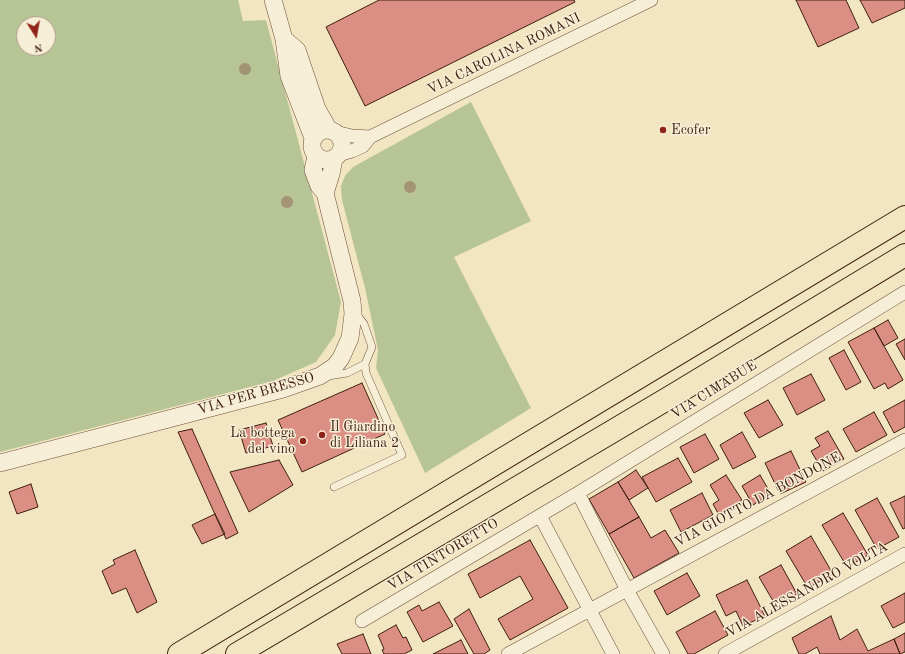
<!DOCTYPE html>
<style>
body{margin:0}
#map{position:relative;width:905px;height:654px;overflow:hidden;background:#f2e5c1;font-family:"Old Standard TT",serif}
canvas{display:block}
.north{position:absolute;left:16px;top:16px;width:40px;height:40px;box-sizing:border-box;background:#f7eed7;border:1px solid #ad9b87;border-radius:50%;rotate:169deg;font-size:11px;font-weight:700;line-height:16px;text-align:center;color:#3f1f0f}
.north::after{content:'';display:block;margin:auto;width:14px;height:18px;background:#8f2418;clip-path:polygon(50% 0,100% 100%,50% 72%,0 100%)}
</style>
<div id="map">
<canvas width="905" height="654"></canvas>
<div class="north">N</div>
</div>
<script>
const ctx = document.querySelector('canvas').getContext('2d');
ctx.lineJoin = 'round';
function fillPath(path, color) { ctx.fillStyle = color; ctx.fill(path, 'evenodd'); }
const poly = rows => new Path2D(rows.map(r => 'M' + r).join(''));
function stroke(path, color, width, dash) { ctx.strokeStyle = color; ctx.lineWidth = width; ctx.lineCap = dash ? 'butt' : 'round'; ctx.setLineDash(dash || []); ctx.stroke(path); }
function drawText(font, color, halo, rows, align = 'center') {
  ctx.font = font + ' "Old Standard TT",serif'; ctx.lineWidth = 3; ctx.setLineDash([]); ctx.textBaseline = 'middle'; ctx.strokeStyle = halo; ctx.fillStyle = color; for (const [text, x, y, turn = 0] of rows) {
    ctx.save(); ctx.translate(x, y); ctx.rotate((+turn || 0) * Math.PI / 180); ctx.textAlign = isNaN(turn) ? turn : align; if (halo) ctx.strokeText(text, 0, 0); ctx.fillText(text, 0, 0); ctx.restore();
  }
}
fillPath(poly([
 [0,0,238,0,243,21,266,20,341,302,335,335,316,362,273,381,0,452],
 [24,24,48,24,48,48,24,48],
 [471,102,531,221,454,257,531,408,425,473,376,368,378,350,365,288,342,200,341,186,345,176,353,167]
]), '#b7c596');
const building = poly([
 [379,0,574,0,575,2,365,106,326,27,379,0],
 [796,0,846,0,859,28,818,47,796,0],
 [860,0,905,0,905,8,872,23,860,0],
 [888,320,898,338,884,346,874,328,888,320],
 [874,328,903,380,888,389,885,383,874,389,848,342,874,328],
 [905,339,905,360,896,344,905,339],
 [844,350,861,382,846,390,829,358,844,350],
 [811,374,825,400,797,415,783,388,811,374],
 [362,383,385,434,302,472,278,420,362,383],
 [768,400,783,425,759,438,744,413,768,400],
 [905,400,905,427,894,433,883,412,905,400],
 [874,412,887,435,856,452,843,429,874,412],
 [266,423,273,446,246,453,239,430,266,423],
 [192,429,238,533,226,539,178,432,192,429],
 [828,431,844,459,823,471,811,451,820,446,815,438,828,431],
 [742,432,756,457,733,469,720,445,742,432],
 [705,434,719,459,694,473,680,447,705,434],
 [791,451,806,482,780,494,765,463,791,451],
 [678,458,692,482,656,502,642,477,678,458],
 [279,460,293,485,249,512,230,472,279,460],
 [636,470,648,488,629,500,618,482,636,470],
 [726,475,742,500,719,515,713,504,719,500,710,485,726,475],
 [760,475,771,494,753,505,742,486,760,475],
 [618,482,639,517,609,534,589,499,618,482],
 [31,484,38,507,17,514,9,492,31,484],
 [702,493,713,515,681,532,670,510,702,493],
 [905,496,905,528,903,529,890,503,905,496],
 [877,498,899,537,877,549,855,510,877,498],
 [843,513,868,555,847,567,822,525,843,513],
 [215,514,225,534,202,544,192,525,215,514],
 [639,517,651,538,665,530,679,553,634,578,609,534,639,517],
 [811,536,833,574,808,588,786,551,811,536],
 [530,540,568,608,510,640,498,619,533,599,520,576,480,598,468,574,530,540],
 [135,550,157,602,137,613,126,588,112,594,102,571,115,564,113,560,135,550],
 [781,565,797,594,776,606,759,577,781,565],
 [687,573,700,596,667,615,654,591,687,573],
 [747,580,765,616,743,626,736,611,726,616,716,595,747,580],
 [905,593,905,622,893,628,881,606,905,593],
 [439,602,453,626,423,642,407,612,419,605,422,611,439,602],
 [469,609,490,650,484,654,474,654,454,619,469,609],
 [715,611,728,635,694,654,688,654,676,632,715,611],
 [831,616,840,640,857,629,868,651,894,639,900,654,820,654,817,647,805,654,799,654,792,638,831,616],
 [396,625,403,638,406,637,412,650,404,654,384,654,382,650,384,649,378,635,396,625],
 [905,633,905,652,900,654,894,639,905,633],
 [363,634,371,654,342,654,337,644,363,634],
 [461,640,468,654,433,654,461,640]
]);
fillPath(building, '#db8f84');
stroke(building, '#3f1f0f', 1);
const service = poly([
 [328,376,347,373,365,364,372,347,364,324,355,312],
 [334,487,402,455,366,373,365,364]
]);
const minor = poly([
 [335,132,352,136,370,137],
 [338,155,352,151,363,146,370,137,651,0],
 [578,493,627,590,663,654],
 [540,516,613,654],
 [362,621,578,493,905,292],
 [508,654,905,440],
 [725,654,905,554]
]);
const tertiary = poly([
 [273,0,284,39,289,76,313,138],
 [284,39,297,50,317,109,329,130],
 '312 145a15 15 0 1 1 30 0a15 15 0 1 1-30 0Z',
 [325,193,331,174,334,159],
 [0,463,283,389,320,376,335,366,341,358,350,338,353,314,352,301,325,193,319,186,313,170,316,156]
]);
const motorway = poly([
 [179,654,905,217],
 [237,654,672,396,905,255]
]);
stroke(service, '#6c503c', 8);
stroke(minor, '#6c503c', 14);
stroke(tertiary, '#6c503c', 18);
stroke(motorway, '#3f1f0f', 24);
stroke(service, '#f7eed7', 7);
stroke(minor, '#f7eed7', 13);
stroke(tertiary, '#f7eed7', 17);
stroke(motorway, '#f2e5c1', 22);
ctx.fillStyle = '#a39476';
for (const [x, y] of [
 [245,69],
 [410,187],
 [287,202]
]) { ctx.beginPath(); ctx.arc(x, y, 6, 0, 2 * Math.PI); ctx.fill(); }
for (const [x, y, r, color] of [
 [663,130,4,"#8f2418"],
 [322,435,4,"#8f2418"],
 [303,441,4,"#8f2418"]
]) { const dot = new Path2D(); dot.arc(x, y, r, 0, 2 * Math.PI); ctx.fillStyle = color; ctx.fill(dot); stroke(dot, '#f7eed7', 1.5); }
drawText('14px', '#3f1f0f', '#f7eed7', [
 ["VIA CAROLINA ROMANI",504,54,-26],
 ["VIA CIMABUE",714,390,-32],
 ["VIA PER BRESSO",256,394,-16],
 ["VIA GIOTTO DA BONDONE",758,500,-28],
 ["VIA TINTORETTO",443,555,-31],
 ["VIA ALESSANDRO VOLTA",807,590,-29]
]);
drawText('14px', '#3f1f0f', '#f7eed7', [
 ["Ecofer",671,130],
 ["Il Giardino",330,427],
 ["di Liliana 2",330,443],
 ["La bottega",295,433,"right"],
 ["del vino",295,449,"right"]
], 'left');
</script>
